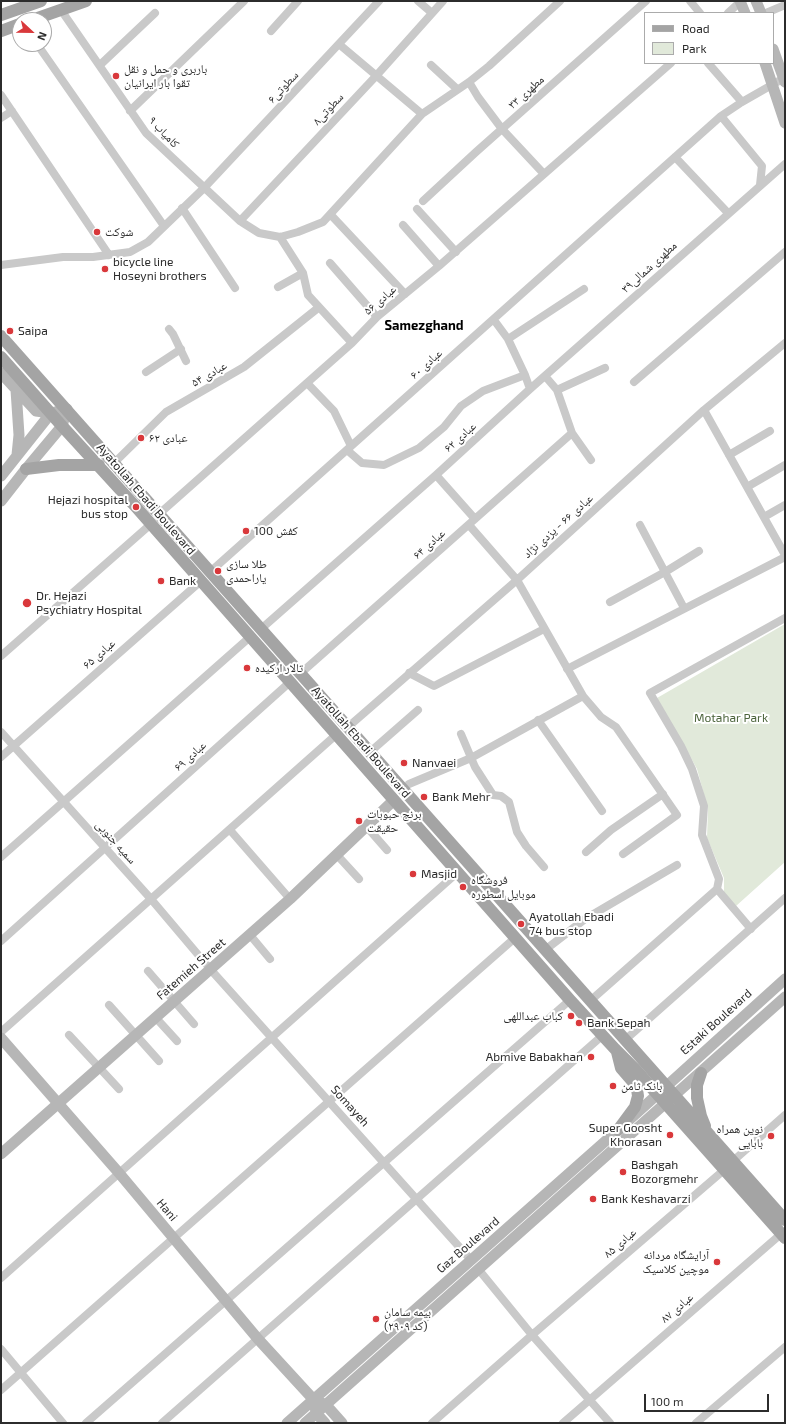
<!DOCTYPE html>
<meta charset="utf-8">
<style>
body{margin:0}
#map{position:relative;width:786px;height:1424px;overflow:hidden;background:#fff;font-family:"Exo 2",sans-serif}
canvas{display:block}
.frame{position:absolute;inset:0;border:2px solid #2c2c2c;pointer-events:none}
.legend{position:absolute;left:644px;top:12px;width:130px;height:52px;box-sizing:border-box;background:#fff;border:1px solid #ababab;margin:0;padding:5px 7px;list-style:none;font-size:12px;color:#2c2c2c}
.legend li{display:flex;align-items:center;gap:8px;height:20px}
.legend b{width:20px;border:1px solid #ababab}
.north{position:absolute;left:12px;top:12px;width:40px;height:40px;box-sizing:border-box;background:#fff;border:1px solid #ababab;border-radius:50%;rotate:112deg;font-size:11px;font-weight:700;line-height:16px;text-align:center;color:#2c2c2c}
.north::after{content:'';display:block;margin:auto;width:14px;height:18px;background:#d9383b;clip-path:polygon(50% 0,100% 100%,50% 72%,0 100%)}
.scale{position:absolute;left:644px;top:1394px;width:125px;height:18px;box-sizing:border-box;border:2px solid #2c2c2c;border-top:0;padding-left:5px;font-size:12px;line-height:14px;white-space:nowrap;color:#2c2c2c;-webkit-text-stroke:3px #fff;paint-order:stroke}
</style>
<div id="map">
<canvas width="786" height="1424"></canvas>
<div class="frame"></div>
<ul class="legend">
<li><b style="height:5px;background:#a4a4a4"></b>Road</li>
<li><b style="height:11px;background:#e1e9da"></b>Park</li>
</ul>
<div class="north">N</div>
<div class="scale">100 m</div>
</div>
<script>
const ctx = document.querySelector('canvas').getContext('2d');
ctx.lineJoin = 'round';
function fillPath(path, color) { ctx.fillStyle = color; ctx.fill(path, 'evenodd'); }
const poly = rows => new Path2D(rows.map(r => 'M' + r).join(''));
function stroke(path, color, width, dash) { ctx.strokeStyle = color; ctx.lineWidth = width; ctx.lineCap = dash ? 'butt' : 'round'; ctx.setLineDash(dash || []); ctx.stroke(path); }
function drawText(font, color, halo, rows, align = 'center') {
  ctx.font = font + ' "Exo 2","Noto Naskh Arabic",sans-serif'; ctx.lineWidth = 4; ctx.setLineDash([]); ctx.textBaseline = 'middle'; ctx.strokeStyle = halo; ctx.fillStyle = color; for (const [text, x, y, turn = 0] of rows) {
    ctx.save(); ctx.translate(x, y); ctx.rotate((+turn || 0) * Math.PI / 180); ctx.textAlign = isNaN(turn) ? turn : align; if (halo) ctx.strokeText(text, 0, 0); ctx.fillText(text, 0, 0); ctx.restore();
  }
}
fillPath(poly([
 [785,624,785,862,736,906,724,893,724,878,707,838,708,809,697,769,685,747,657,698]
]), '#e1e9da');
stroke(poly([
 [418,1,432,13],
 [690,1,700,13],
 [61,10,146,133,240,221,259,233,280,237,298,232,323,222,422,114,469,82,489,66,560,1],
 [728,13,740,2],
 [766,13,785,5],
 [271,31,298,1],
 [37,44,164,226],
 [340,45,422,114],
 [708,63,742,102],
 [100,65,155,13],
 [431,65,457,89],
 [469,82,478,97,502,129,544,174],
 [1,95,109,255],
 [130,111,244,1],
 [721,116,762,166,760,185],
 [1,118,12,111],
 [675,157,728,213],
 [423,201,476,152,646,1],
 [182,208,235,288],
 [417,209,456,252],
 [331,215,405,294],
 [240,221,376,76,443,1],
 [403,225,439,266],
 [280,237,303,273,308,295,352,343],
 [330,263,377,317],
 [1,265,63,257,93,257,130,252,148,242,204,188,379,1],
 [278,287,303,273],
 [494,320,508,339,525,375,530,389],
 [169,329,173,334,186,361],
 [508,339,584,289],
 [146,372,181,349],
 [545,376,557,390,572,433,591,460],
 [634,382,785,252],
 [307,383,334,411,351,446],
 [557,390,605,368],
 [704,410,785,555],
 [347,450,362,463,384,465,419,448,444,427,461,406,483,391,525,375],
 [729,455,770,431],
 [114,463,166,412,244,367,318,308],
 [436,475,475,519],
 [747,487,785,465],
 [159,514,352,343,377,317,439,266,671,63],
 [764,517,785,505],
 [469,525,517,580,583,696,601,717,616,727,677,815,623,854],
 [640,525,684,608],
 [210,572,721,116,742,102,784,78],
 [610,602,665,572,699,551],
 [261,629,436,475,530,389,785,164],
 [1,656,151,524],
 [567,669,785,557],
 [301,673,572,433],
 [409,673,434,686,544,629],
 [538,720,602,811],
 [348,727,517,580,704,410,785,343],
 [1,732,151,899,211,970,471,1260],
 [461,734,475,767,493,795,501,796,509,802,517,832,526,846,544,867],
 [370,752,418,710],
 [1,757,201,581],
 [409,784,471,758,583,696],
 [366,826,387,850],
 [230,830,290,899],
 [586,852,611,830,663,794],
 [337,855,359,879],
 [1,857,250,637],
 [751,929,717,889,719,879,702,835,704,806,692,769,681,746,650,693,785,618],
 [250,935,270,959],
 [1,941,290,682],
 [545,950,585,919,677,865],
 [148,971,194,1024],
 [590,1001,717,889],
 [109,1005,159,1061],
 [156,1018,177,1041],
 [1,1032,337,734],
 [69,1035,119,1089],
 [625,1040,785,898],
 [733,1161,785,1115],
 [479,1270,532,1335,610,1423],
 [1,1278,458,872],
 [1,1349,63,1423],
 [1,1390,516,937],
 [86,1423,570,1000],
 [162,1423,603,1035],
 [432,1423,532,1335,724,1170],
 [563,1423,781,1234],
 [696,1423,785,1347]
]), '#c9c9c9', 8);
stroke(poly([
 [740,1,745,13],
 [756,1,761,13],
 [773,49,785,82],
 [765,63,785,123],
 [1,373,36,411,51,413],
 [16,390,19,435,17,455],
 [1,476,51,413,67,409,62,426,26,469,1,501],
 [1,1038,119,1173,258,1339,313,1399,326,1405,342,1423],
 [1,1154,290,899,394,800],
 [315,1406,316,1413,325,1423],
 [287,1423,618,1130,785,979],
 [305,1423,785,997]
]), '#b6b6b6', 11);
stroke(poly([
 [1,15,41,1],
 [32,20,86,1],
 [1,31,20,24],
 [1,336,785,1220],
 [1,357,62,426,136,507,570,1000,615,1049,634,1068,785,1238],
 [26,469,59,465,99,465],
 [617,1052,621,1068,634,1083,637,1089,638,1096,635,1107,618,1130],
 [701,1073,697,1085,697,1098,701,1116,705,1126]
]), '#a4a4a4', 12);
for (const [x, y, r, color] of [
 [116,76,4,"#d9383b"],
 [97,232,4,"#d9383b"],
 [105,269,4,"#d9383b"],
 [10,331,4,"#d9383b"],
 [141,438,4,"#d9383b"],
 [136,507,4,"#d9383b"],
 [246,531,4,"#d9383b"],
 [218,571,4,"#d9383b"],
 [161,581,4,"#d9383b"],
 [27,603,5,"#d9383b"],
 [247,668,4,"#d9383b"],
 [404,763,4,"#d9383b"],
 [424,797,4,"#d9383b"],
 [359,821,4,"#d9383b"],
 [413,874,4,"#d9383b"],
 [463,887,4,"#d9383b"],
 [521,924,4,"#d9383b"],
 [571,1016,4,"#d9383b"],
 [579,1023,4,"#d9383b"],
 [591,1057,4,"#d9383b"],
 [613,1086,4,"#d9383b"],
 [670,1135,4,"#d9383b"],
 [771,1136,4,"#d9383b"],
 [623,1172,4,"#d9383b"],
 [593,1199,4,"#d9383b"],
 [717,1262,4,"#d9383b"],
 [376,1319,4,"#d9383b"]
]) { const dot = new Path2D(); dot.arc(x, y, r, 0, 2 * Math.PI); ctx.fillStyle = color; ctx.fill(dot); stroke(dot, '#fff', 1.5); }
drawText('12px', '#2c2c2c', '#fff', [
 ["باربری و حمل و نقل",124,69],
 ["تقوا بار ایرانیان",124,83],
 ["شوكت",105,232],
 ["bicycle line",113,262],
 ["Hoseyni brothers",113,276],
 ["Saipa",18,331],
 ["عبادی ۶۲",149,438],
 ["Hejazi hospital",128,500,"right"],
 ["bus stop",128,514,"right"],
 ["کفش 100",254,531],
 ["طلا سازی",226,564],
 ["یاراحمدی",226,578],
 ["Bank",169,581],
 ["Dr. Hejazi",36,596],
 ["Psychiatry Hospital",36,610],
 ["تالار ارکیده",255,668],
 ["Nanvaei",412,763],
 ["Bank Mehr",432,797],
 ["برنج حبوبات",367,814],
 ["حقیقت",367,828],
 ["Masjid",421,874],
 ["فروشگاه",471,880],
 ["موبایل اسطوره",471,894],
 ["Ayatollah Ebadi",529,917],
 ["74 bus stop",529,931],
 ["کباب عبداللهی",563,1016,"right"],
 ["Bank Sepah",587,1023],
 ["Abmive Babakhan",583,1057,"right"],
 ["بانک ثامن",621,1086],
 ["Super Goosht",662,1128,"right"],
 ["Khorasan",662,1142,"right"],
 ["نوین همراه",763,1129,"right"],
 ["بابایی",763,1143,"right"],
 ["Bashgah",631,1165],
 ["Bozorgmehr",631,1179],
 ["Bank Keshavarzi",601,1199],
 ["آرایشگاه مردانه",709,1255,"right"],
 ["موچین کلاسیک",709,1269,"right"],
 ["بیمه سامان",384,1312],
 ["(کد ۲۹۰۹)",384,1326]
], 'left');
drawText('12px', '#2c2c2c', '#fff', [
 ["سطوتی۶",283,87,-47],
 ["مطهری ۳۳",526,92,-42],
 ["سطوتی۸",328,109,-47],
 ["کامیاب ۹",164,132,47],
 ["مطهری شمالی۳۹",649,267,-42],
 ["عبادی ۵۶",380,300,-41],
 ["عبادی ۶۰",426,364,-42],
 ["عبادی ۵۴",209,374,-30],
 ["عبادی ۶۲",460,437,-42],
 ["Ayatollah Ebadi Boulevard",146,499,49],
 ["عبادی ۶۶ - یزدی نژاد",558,526,-42],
 ["عبادی ۶۴",429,544,-42],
 ["عبادی ۶۵",99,654,-41],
 ["Ayatollah Ebadi Boulevard",361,742,49],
 ["عبادی ۶۹",190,756,-42],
 ["سمیه جنوبی",116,842,48],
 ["Fatemieh Street",191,969,-41],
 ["Estaki Boulevard",716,1022,-42],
 ["Somayeh",350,1106,48],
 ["Hani",167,1210,50],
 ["عبادی ۸۵",620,1243,-41],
 ["Gaz Boulevard",468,1245,-41],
 ["عبادی ۸۷",677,1308,-41]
]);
drawText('12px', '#4d653d', '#fff', [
 ["Motahar Park",731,718]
]);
drawText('bold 13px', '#000', '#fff', [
 ["Samezghand",424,326]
]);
</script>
